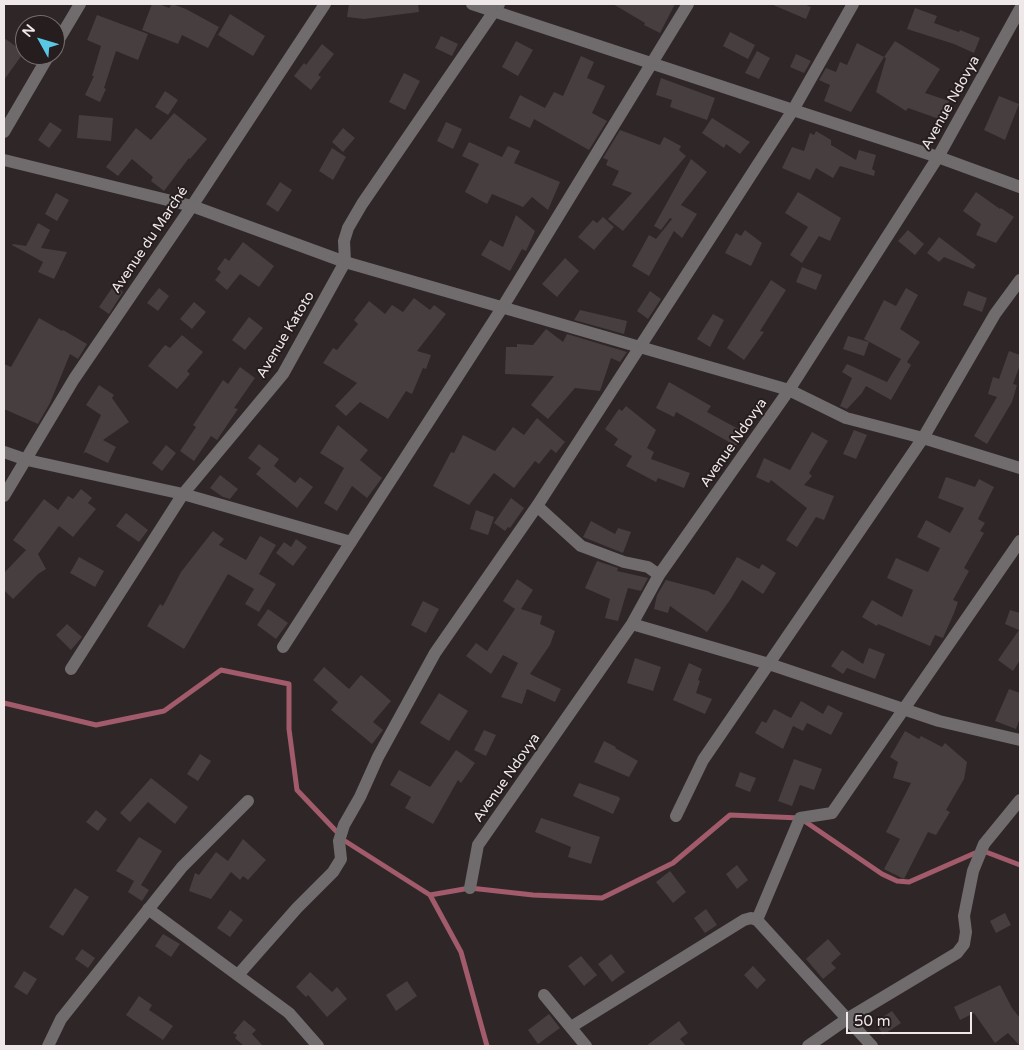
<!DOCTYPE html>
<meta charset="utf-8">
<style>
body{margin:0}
#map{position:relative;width:1024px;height:1050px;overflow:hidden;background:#2f2628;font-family:"Varela Round",sans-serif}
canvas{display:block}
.frame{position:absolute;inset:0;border:5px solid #eee8e9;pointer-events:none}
.north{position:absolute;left:15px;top:15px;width:50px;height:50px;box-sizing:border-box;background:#251d1e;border:1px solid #756e6f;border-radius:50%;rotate:309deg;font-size:14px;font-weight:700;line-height:20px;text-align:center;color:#eee8e9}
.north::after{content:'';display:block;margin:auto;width:18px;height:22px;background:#59c8e4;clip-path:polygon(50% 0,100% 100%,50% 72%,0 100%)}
.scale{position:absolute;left:846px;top:1012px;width:126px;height:22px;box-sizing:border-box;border:2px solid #eee8e9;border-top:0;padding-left:6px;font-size:15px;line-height:18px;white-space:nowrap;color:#eee8e9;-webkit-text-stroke:4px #251d1e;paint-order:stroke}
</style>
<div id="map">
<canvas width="1024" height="1050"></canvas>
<div class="frame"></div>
<div class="north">N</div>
<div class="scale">50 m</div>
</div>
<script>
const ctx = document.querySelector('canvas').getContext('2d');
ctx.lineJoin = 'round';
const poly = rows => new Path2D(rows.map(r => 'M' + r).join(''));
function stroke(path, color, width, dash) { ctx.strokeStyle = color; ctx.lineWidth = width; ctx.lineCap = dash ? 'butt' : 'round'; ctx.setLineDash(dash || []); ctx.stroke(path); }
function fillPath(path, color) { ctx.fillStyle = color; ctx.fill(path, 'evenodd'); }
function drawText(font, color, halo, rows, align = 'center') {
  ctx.font = font + ' "Varela Round",sans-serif'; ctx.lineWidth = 4; ctx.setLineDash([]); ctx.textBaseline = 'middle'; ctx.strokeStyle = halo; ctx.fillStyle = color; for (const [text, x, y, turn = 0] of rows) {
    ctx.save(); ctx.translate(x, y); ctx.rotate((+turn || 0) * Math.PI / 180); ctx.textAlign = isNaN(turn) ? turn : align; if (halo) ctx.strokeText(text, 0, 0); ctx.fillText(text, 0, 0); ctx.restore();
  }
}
stroke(poly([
 [4,703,96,725,164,711,221,670,289,684,289,729,297,790,336,831],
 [345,841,430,895,461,952,487,1046],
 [986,852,1020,865],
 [430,895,470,888,533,895,602,898,673,863,730,815,800,818,882,874,897,881,909,882,975,853]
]), '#a15b6a', 5);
fillPath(poly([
 [152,4,159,4,169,8,172,4,186,9,219,27,208,48,182,35,178,44,142,30],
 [349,4,418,4,419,12,364,19,347,17],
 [613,4,675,4,660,33,644,25,645,23],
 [771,4,804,4,811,7,806,19],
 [915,8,937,16,934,23,959,32,960,30,980,38,974,53,954,44,907,29],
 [230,14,265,36,253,56,218,35],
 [97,15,148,34,138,60,116,51,104,88,106,89,100,102,85,95,94,76,92,76,101,46,87,40],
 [730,32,755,45,748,59,723,46],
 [441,36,458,44,452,56,435,48],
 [4,38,24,52,4,80],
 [516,41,533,50,518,76,502,67],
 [895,41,940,69,925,93,949,101,942,120,908,108,906,111,876,92,886,58,884,57],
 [857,43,884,57,851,112,824,101,830,85,819,80,826,68,836,72,840,62,847,65],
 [322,44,334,54,318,75,321,77,311,90,294,76,304,63,306,65],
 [757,51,770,58,759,79,745,73],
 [796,54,811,61,804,73,790,67],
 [581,56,594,62,587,78,605,86,592,113,607,121,589,150,534,119,530,128,509,118,520,95,545,108,554,92,563,96],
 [404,73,420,81,405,110,389,102],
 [661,78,715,98,707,120,670,107,672,100,656,95],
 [165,91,178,100,168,115,155,107],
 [999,96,1019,104,1005,140,984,130],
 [174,113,207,139,190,159,189,158,164,191,151,181,153,177,132,159,118,176,106,167,136,128,151,140],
 [79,115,113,118,111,141,77,138],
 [712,118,750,142,740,154,726,144,724,148,702,133],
 [50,122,62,130,49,148,38,140],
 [446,122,462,129,453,149,437,141],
 [343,128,355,138,343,152,332,142],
 [620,130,660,145,664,137,681,146,679,150,686,156,623,231,608,219,632,193,612,185,619,171,606,165,608,160,603,158],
 [816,131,831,140,831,145,856,160,859,150,876,155,872,169,875,171,874,176,840,166,833,178,816,168,810,180,782,168,792,147,804,151,810,133,814,135],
 [469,142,502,157,508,146,520,151,514,163,560,182,548,210,532,197,523,207,492,194,487,204,465,192,479,164,462,156],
 [332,148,346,157,333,180,319,171],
 [691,159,707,172,681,205,697,214,682,238,674,231,649,276,632,266,649,235,656,239,672,219,670,218,661,230,654,226],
 [280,182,292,190,278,212,266,204],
 [798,192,841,218,830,241,819,236,802,263,790,255,808,227,785,213],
 [976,192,1000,209,1001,208,1014,217,996,243,976,235,981,224,963,211],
 [56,193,69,200,57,221,45,214],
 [516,215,535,231,526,251,522,249,510,271,481,255,490,240,503,247],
 [603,217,614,227,594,250,578,237,593,220,597,223],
 [38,223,50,230,41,248,67,252,54,279,38,272,43,262,12,245,13,244,26,246],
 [745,230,762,243,751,266,725,253,736,233,741,236],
 [908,230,924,244,915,255,898,241],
 [939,237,976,265,973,269,944,257,939,262,927,253],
 [243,242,274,266,259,287,240,274,227,290,215,280,221,272,217,269,225,258,229,261],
 [565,258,579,271,557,297,542,284],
 [802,267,822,275,816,290,796,282],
 [771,280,786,290,760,331,764,332,744,360,727,348],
 [114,285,123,292,109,314,99,307],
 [159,288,169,296,158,311,147,303],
 [906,288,918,295,900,329,920,342,907,362,911,365,891,400,866,386,862,393,847,409,840,406,852,378,842,372,847,364,887,382,901,359,864,339,884,300,896,306],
 [650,291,661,299,648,319,637,311],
 [968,291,987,298,982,312,963,305],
 [414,298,430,310,434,305,446,314,417,351,431,355,426,369,423,368,412,394,406,391,388,419,360,402,346,416,335,406,357,383,323,363,333,348,337,350,358,324,354,320,369,301,385,314,392,305,403,312],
 [194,302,206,312,192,329,180,319],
 [580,310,627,321,624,334,574,320],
 [713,314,724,320,710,347,697,339],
 [249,317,263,328,245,350,232,340],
 [39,318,62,331,63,330,87,344,78,359,70,354,50,403,38,424,4,409,4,364,11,367],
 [546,329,563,342,567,334,627,352,620,362,611,358,600,391,575,388,548,419,531,405,554,376,505,374,506,347,517,347,517,344,533,345],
 [182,335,203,352,187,371,190,374,177,389,148,366,165,345,170,348],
 [848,336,869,342,864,356,843,349],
 [1009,351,1020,355,1020,365,1013,384,1017,385,1012,402,987,444,974,436,997,397,988,394,993,377,999,379],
 [240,367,255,378,234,408,238,409,217,440,211,436,194,461,180,451,196,427,193,425,223,380,228,384],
 [669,382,711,406,707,412,744,432,736,446,676,412,674,417,656,408],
 [99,385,114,395,112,398,129,422,103,440,116,447,108,463,85,452,83,454,101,415,86,405],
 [626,406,656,430,647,448,654,452,651,459,690,473,684,488,658,478,656,482,626,466,632,456,614,445,618,439,605,429,619,409,622,411],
 [537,418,565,442,556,453,551,449,539,464,535,461,514,488,494,473,469,505,433,486,451,452,454,453,463,435,495,451,513,427,524,435],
 [338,425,368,450,360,460,382,478,367,498,352,486,337,511,324,503,344,468,320,453],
 [854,430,867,435,856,459,843,454],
 [812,432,828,441,809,473,812,476,804,485,834,496,824,520,816,517,797,547,786,540,807,508,771,480,769,483,756,477,764,458,790,470],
 [259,444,279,459,274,466,295,483,300,477,313,487,297,508,256,474,261,468,248,458],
 [166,445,176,453,162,471,152,463],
 [220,475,238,489,230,499,223,497,210,488],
 [946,477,975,487,979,479,994,487,978,519,985,523,980,531,984,533,964,568,969,571,953,600,958,602,954,613,943,638,935,635,930,646,878,624,877,626,862,617,872,600,902,617,913,590,887,578,896,558,928,572,940,548,917,537,926,520,950,533,964,508,938,498],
 [81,489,92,498,88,503,96,509,73,537,59,526,38,554,46,569,38,574,13,599,4,590,4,573,26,550,13,540,44,499,58,510,68,496,73,499],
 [511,498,524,508,510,528,508,527,505,531,494,523],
 [476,510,494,517,488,535,470,529],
 [126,513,148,530,139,542,116,526],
 [591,521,615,534,618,528,631,532,623,553,583,537],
 [213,531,224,539,219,545,246,560,260,536,276,545,259,574,276,584,259,612,245,604,254,589,228,574,184,649,147,626,160,604,163,606,181,572],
 [296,539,307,547,293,566,276,553,284,542,291,547],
 [79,557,104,571,95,587,70,573],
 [737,557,759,569,762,564,776,573,763,594,742,580,730,600,707,632,670,606,668,613,654,609,657,595,666,580,708,591,714,595],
 [597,561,618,568,617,571,648,578,641,591,628,588,618,621,605,618,610,599,585,588],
 [517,579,533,590,521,609,542,616,540,624,555,631,550,645,530,674,561,689,555,702,527,689,522,704,501,697,518,663,503,655,491,674,466,656,476,643,487,651,515,609,503,601],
 [423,601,439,609,426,633,411,625],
 [268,609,288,623,276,639,257,625],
 [1010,610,1020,613,1020,660,1013,671,998,660,1019,630,1005,624],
 [67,624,82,637,71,650,56,635],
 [869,648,885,654,875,679,847,668,843,674,831,666,842,650,863,664],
 [635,658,661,667,653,691,627,683],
 [689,663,702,669,698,680,700,681,696,693,712,699,705,714,673,700],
 [324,667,349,689,361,675,391,701,373,722,383,730,372,744,331,710,338,702,313,680],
 [1009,689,1020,693,1020,718,1016,729,995,721],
 [439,693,468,711,449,741,420,723],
 [801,701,823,714,828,705,843,713,831,735,807,723,803,731,793,726,783,749,755,733,762,721,766,723,774,709,791,718],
 [484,730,496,735,486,756,474,750],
 [905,731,919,739,921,736,942,747,945,743,967,762,964,779,946,810,950,812,936,835,928,832,904,879,884,869,900,839,886,832,911,783,893,778,898,762,890,757],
 [604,741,616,747,615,748,638,761,629,777,594,762],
 [456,750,475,763,461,783,458,780,433,824,405,808,411,797,390,785,399,770,430,787],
 [200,754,211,761,198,781,187,774],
 [794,759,822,769,814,790,800,785,792,806,778,801],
 [740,772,756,778,750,792,735,786],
 [151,778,188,807,175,824,148,802,130,822,120,813],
 [579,783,619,797,620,799,613,814,573,796],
 [96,810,107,819,98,831,86,822],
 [541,818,600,837,591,864,568,857,571,847,535,832],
 [139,837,162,851,141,885,149,890,142,901,128,892,134,881,116,871],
 [243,839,266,860,248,880,243,876,240,880,231,872,211,899,189,891,195,873,199,875,216,852,228,861],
 [737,865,748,880,737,889,726,874],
 [670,871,686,892,673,903,656,882],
 [75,888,89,897,63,936,49,927],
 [706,909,717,925,705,933,694,918],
 [230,910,243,920,230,937,217,928],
 [1005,913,1011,925,996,933,990,921],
 [163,934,180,944,171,957,155,946],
 [828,939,841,954,831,963,836,968,823,979,806,959],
 [82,949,95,958,88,968,75,959],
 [611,954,625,972,612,982,598,964],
 [581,956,597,975,584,986,568,966],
 [753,966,766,980,757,989,744,975],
 [24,971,37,979,27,995,14,987],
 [310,972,332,992,337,987,347,999,327,1017,308,995,306,997,296,987],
 [407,981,417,996,396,1011,386,995],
 [1000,985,1012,1008,1020,1018,1020,1046,1008,1033,995,1043,974,1013,960,1020,954,1007],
 [139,996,152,1005,149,1010,173,1026,163,1040,126,1015],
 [892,1011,901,1023,883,1035,875,1022],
 [549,1014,560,1028,538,1044,528,1030],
 [244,1020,256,1030,252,1034,263,1046,244,1046,235,1038,237,1035,233,1033],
 [679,1021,688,1033,680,1039,686,1046,646,1046]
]), '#473e40');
stroke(poly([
 [472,4,793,110,938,157,1020,187],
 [55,46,80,4],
 [4,132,49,55],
 [4,160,192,206,345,262,789,390,846,418,923,438,1020,468],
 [4,452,27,460,183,494,351,542],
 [4,496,74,379,192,206,325,4],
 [537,506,581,546,624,562,648,567,659,575],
 [632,624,769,664,939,721,1020,740],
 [283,647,502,308,688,4],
 [71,669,183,494,283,374,345,262,344,241,348,228,362,204,499,4],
 [676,816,703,760,923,438,995,314,1020,280],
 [470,888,478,845,632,624,659,575,789,390,938,157,1020,9],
 [148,909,289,1013,318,1046],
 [757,920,800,818,832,813,1020,541],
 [238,975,297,908,333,872,341,859,339,841,344,825,360,797,378,757,435,653,537,506,793,110,853,4],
 [544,995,586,1046],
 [571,1027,744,920,751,918,757,920,872,1046],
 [48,1046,61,1019,182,867,248,801],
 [808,1046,847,1019,957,953,964,944,966,932,964,916,973,871,984,844,1020,800]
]), '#706b6c', 12);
drawText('14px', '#eee8e9', '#251d1e', [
 ["Avenue Ndovya",951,103,-61],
 ["Avenue du Marché",150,240,-56],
 ["Avenue Katoto",286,335,-59],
 ["Avenue Ndovya",734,443,-55],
 ["Avenue Ndovya",507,778,-55]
]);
</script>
